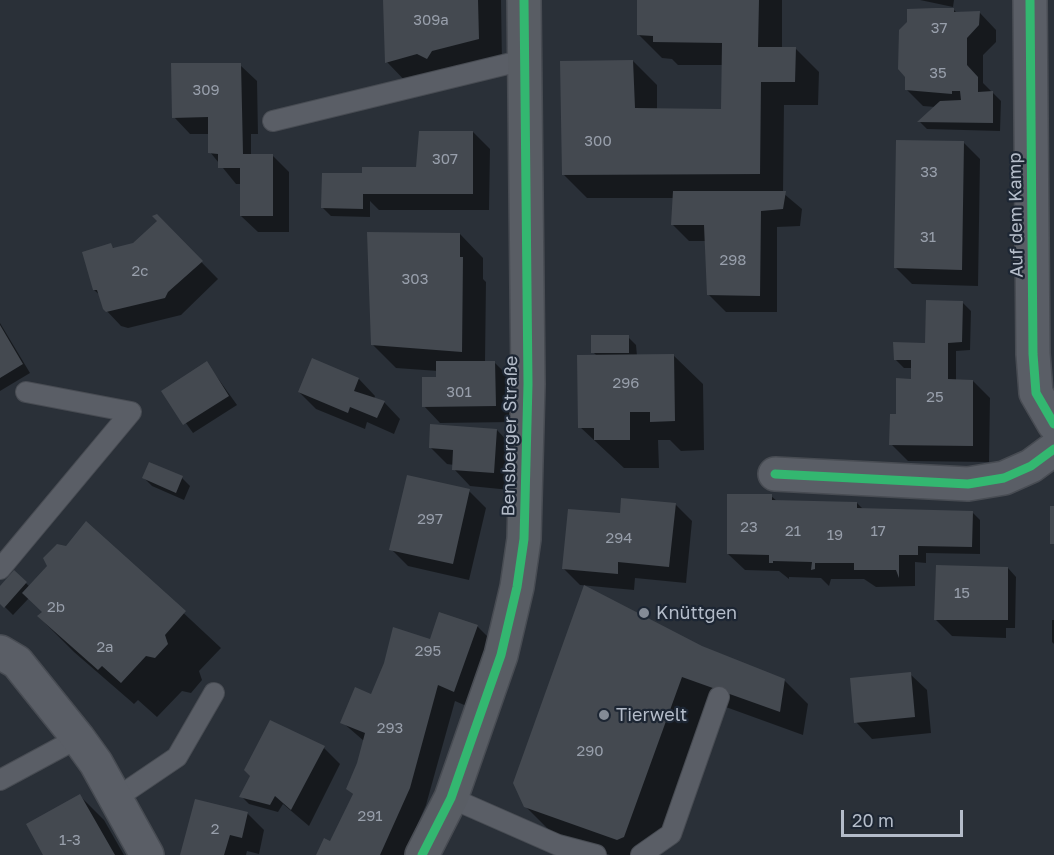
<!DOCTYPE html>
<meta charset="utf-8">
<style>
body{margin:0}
#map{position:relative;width:1054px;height:855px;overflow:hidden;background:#2a3038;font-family:"Golos Text",sans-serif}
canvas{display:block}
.scale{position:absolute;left:841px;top:810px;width:122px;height:27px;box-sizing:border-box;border:3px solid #b4bcc9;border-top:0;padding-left:8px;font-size:18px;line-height:21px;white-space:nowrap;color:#b4bcc9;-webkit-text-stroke:4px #1d2633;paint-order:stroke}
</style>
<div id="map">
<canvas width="1054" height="855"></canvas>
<div class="scale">20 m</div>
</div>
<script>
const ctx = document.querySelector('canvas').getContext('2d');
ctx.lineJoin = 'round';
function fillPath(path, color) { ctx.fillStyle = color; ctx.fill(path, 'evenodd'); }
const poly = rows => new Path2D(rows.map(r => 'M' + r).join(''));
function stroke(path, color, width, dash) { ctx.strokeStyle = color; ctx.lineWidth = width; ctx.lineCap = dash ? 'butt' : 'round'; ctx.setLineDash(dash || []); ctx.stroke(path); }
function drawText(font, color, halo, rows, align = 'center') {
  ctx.font = font + ' "Golos Text",sans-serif'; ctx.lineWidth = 4.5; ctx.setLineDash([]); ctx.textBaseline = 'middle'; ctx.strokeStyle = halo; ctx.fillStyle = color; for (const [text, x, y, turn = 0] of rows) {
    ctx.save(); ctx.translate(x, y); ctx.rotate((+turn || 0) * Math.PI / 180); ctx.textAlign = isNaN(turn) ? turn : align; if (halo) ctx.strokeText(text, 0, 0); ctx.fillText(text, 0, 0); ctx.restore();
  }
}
fillPath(poly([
 [384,0,501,0,502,63,410,86,387,62],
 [639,0,782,0,782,48,795,48,819,72,818,105,784,105,783,193,802,209,800,226,777,227,777,312,726,312,709,295,707,241,689,241,672,224,674,198,587,198,563,174,633,61,657,85,657,110,723,111,723,65,678,65,672,59,662,58,638,34],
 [920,0,954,0,953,7],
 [953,9,957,13,980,13,996,30,996,42,983,55,983,83,1001,101,1000,131,927,129,920,122,935,107,923,106,907,90],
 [240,65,257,81,258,134,251,134,251,155,272,155,289,172,289,232,258,232,241,216,241,184,236,184,210,152,210,134,190,134,174,117],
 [473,132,490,149,489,210,379,210,370,201,370,217,331,216,322,207,363,175,417,168],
 [963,142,980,159,978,286,912,284,895,267],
 [156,216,218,279,181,315,128,328,121,326,104,308,101,296,94,290,110,245,115,249,134,244,159,221],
 [460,234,483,258,483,279,486,282,485,362,494,362,511,379,512,422,440,423,424,406,438,379,438,371,396,368,372,344],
 [962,302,971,311,970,350,956,351,956,381,973,381,990,398,989,462,908,461,891,444,897,416,913,380,913,368,904,368,895,359,927,344],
 [0,323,30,373,0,391],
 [628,337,636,345,637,356,673,355,703,384,704,450,681,451,670,440,658,440,659,468,624,468,580,427,597,356,593,352],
 [207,363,237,405,193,433,163,391],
 [359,379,375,396,374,399,384,402,400,419,394,434,367,422,365,429,316,409,299,392],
 [497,430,513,447,510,490,470,486,454,469,454,465,447,464,430,447],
 [144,478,182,478,190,486,184,500,152,486],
 [469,491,486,508,469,580,408,566,391,549],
 [771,496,777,501,857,503,863,509,972,512,980,520,980,554,926,553,926,563,915,562,915,586,876,587,864,579,831,579,829,586,821,578,789,577,789,579,779,571,745,570,728,554],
 [675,504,692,521,686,583,635,578,634,590,580,585,564,569,621,515],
 [87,523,221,648,199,671,202,680,191,693,182,691,157,717,138,700,134,704,74,652,39,617,43,612,29,598,13,615,0,602,0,588,14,572,30,587],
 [1008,568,1016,577,1015,628,1006,628,1006,638,952,636,936,620],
 [1052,620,1054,620,1054,644,1052,642],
 [477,626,494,643,471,708,455,701,426,805,404,855,318,855,331,843,354,795,347,789,359,764,364,741,342,722,431,641],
 [701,648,784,680,808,704,803,735,712,702,657,855,610,855,555,836,525,806],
 [910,674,927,690,931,733,872,739,856,722],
 [324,748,340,764,309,826,283,804,278,812,249,804,241,796],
 [80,796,104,820,124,855,45,855],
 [247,813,264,830,259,854,247,851,246,855,182,855]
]), '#0007');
fillPath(poly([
 [383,0,478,0,479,39,432,51,427,59,417,54,385,63],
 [637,0,759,0,758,47,796,47,795,82,761,82,760,174,562,175,560,61,633,60,635,108,721,109,722,43,653,42,653,36,637,35],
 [935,8,954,8,954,12,980,11,979,25,967,38,967,65,978,77,978,92,993,91,993,123,917,122,940,101,961,100,960,91,952,91,952,94,905,90,905,77,898,69,899,30,907,22,907,9],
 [171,63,241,63,243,154,273,154,273,216,240,216,240,168,218,168,218,154,208,153,208,117,172,118],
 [419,131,473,131,473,194,363,194,363,209,321,208,322,173,362,173,362,167,416,167],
 [896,140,964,141,962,270,894,268],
 [673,191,786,191,783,209,761,211,760,296,707,295,704,225,671,225],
 [157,214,203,261,168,292,165,298,106,312,103,309,97,290,93,290,82,252,111,243,113,248,133,243,157,221,152,216],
 [367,232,460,233,460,257,463,257,462,352,371,345],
 [926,300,963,301,962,342,948,343,948,379,973,380,973,446,889,445,890,414,896,414,896,378,911,379,911,360,894,360,893,342,925,343],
 [0,325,23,364,0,378],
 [591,335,629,335,629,353,591,353],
 [674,354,675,421,650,422,650,412,630,412,630,440,594,440,594,428,578,428,577,355],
 [312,358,359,378,354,391,385,401,377,418,350,407,348,413,298,392],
 [207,361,229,396,183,425,161,391],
 [436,361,495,361,496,406,422,407,422,377,436,377],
 [430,424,497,429,494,473,452,470,453,450,429,448],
 [149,462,183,476,176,493,142,478],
 [407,475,470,489,453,564,389,550],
 [727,494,772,494,772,500,857,502,857,508,973,511,972,547,918,546,918,555,899,555,899,578,896,570,854,570,854,563,815,563,815,569,811,570,812,562,773,561,773,563,769,563,769,555,727,554],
 [621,498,676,503,669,567,618,562,618,574,562,569,568,509,620,513],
 [1050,506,1054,506,1054,544,1050,544],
 [86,521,186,611,165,635,168,644,155,658,146,656,121,683,102,666,98,670,37,616,42,612,22,593,47,566,43,558,57,544,66,546],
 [936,565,1008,567,1008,620,934,620],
 [14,570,27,582,4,608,0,604,0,586],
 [584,585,702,646,785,679,780,712,682,677,624,837,617,840,524,807,513,783],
 [439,612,478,625,454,692,438,685,410,788,380,855,316,855,324,838,330,841,353,794,346,789,357,763,365,733,340,723,355,687,371,694,384,663,393,627,430,639],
 [911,672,915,717,854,723,850,678],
 [270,720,325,746,291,810,275,796,270,805,239,797,250,776,244,770],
 [80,794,115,855,43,855,26,824],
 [195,799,248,812,242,838,230,835,224,855,180,855]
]), '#444950');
const service = poly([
 [273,121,524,60],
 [0,569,131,412,26,392],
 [0,780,78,738],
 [451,798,558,845,596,855],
 [115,799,177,757,214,693],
 [641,855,671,834,719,697]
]);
const minor = poly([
 [1030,0,1033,354,1036,393,1054,424],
 [775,474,968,484,1004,478,1031,466,1054,449],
 [0,652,17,662,78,738,96,763,147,855]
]);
const secondary = poly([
 [422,855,451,798,501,655,517,587,524,539,528,384,524,0]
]);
stroke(service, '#484c53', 22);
stroke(minor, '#484c53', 36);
stroke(secondary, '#484c53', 36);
stroke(service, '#5a5e66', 20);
stroke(minor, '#5a5e66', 33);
stroke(secondary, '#595d64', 33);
stroke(poly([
 [1030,0,1033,354,1036,393,1054,424],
 [775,474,968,484,1004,478,1031,466,1054,449],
 [422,855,451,798,501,655,517,587,524,539,528,384,524,0]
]), '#33b770', 9);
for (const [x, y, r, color] of [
 [644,613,6,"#848b96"],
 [604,715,6,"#848b96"]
]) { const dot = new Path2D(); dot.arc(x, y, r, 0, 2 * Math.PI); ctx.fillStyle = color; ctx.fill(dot); stroke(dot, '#1d2633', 2); }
drawText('15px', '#989fab', null, [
 ["309a",431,20],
 ["37",939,28],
 ["35",938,73],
 ["309",206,90],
 ["300",598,141],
 ["307",445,159],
 ["33",929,172],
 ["31",928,237],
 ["298",733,260],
 ["2c",140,271],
 ["303",415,279],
 ["296",626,383],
 ["301",459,392],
 ["25",935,397],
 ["297",430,519],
 ["23",749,527],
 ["21",793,531],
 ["17",878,531],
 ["19",835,535],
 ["294",619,538],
 ["15",962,593],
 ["2b",56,607],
 ["2a",105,647],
 ["295",428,651],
 ["293",390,728],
 ["290",590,751],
 ["291",370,816],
 ["2",215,829],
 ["1-3",70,840]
]);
drawText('18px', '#b4bcc9', '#1d2633', [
 ["Auf dem Kamp",1016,215,-91],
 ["Bensberger Straße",510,436,-89]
]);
drawText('18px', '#b4bcc9', '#1d2633', [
 ["Knüttgen",656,613],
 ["Tierwelt",616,715]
], 'left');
</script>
